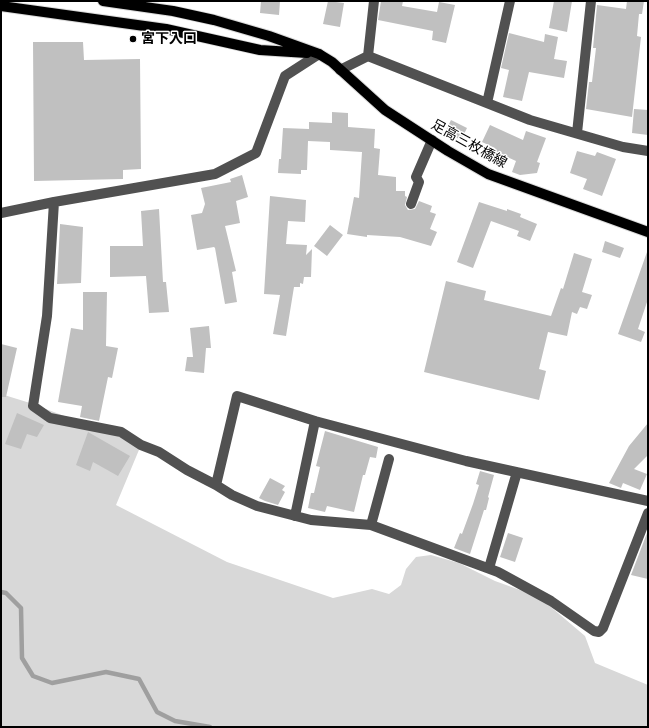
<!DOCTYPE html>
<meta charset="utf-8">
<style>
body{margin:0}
#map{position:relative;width:649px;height:728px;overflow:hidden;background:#fff;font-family:Cabin,sans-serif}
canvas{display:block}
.frame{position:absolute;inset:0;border:2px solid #000;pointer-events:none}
</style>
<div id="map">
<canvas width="649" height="728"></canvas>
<div class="frame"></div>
</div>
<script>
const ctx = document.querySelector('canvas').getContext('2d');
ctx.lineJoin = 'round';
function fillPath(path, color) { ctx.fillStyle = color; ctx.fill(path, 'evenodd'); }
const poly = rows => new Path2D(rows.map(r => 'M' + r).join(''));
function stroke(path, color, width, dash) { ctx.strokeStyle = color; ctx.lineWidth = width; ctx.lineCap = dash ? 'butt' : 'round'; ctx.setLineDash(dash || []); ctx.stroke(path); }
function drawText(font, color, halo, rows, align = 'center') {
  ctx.font = font + ' Cabin,"Noto Sans JP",sans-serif'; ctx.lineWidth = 3; ctx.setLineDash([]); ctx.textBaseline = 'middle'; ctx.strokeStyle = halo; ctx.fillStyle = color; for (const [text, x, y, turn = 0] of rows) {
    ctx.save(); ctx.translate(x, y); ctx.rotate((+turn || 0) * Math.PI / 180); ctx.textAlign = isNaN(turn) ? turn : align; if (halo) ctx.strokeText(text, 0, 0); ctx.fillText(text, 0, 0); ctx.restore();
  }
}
fillPath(poly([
 [1,394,30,403,141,445,116,505,227,562,333,598,372,589,389,594,401,585,406,569,416,557,431,555,459,563,495,581,520,590,545,602,585,636,595,663,648,685,648,727,1,727]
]), '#d8d8d8');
stroke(poly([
 [1,592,6,593,21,608,22,658,33,676,52,683,106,672,139,679,157,712,175,721,210,727]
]), '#9f9f9f', 4.5);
fillPath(poly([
 [261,1,280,1,279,15,260,13],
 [328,1,344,3,340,27,323,24],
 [381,1,403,1,402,6,437,12,439,2,455,5,446,43,432,40,433,31,378,20],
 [554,1,572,1,567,32,549,28],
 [627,1,644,1,642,14,639,14,637,36,641,37,632,117,586,109,589,82,592,82,596,48,593,48,597,5,626,9],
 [509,33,544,42,545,34,558,37,554,59,567,61,564,78,529,72,522,101,503,97,509,70,501,68],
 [33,42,83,42,84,60,140,59,141,169,123,170,123,179,34,181],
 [634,109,648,110,648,135,632,133],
 [332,112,348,113,348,127,375,129,374,148,380,149,378,175,396,177,396,191,405,191,405,196,407,197,405,205,408,210,415,209,419,201,432,206,430,212,436,214,430,229,437,232,431,246,400,237,367,235,367,237,347,234,354,197,359,198,362,152,330,150,330,142,308,141,307,170,301,170,301,174,278,173,279,159,281,159,283,128,309,129,309,122,332,123],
 [451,120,467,128,461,140,445,132],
 [490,125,523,140,526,131,546,138,537,162,540,163,537,173,520,175,512,172,516,161,494,151,495,148,482,142],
 [577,151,595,156,597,152,616,159,602,196,583,189,587,179,570,173],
 [242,175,248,197,236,201,240,223,225,226,236,271,232,272,237,302,225,304,215,248,214,247,197,250,191,215,202,213,205,204,201,188,231,182,230,179],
 [270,196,306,200,305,222,288,221,286,244,307,245,306,255,312,249,311,277,304,277,303,284,300,283,300,287,294,287,286,336,273,334,280,295,264,294],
 [479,202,507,211,507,209,521,214,520,217,537,224,530,241,517,236,519,231,491,221,473,268,457,262],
 [159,209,163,282,166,282,169,312,149,313,146,276,110,277,110,246,143,246,141,211],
 [60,224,83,227,81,283,57,284],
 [330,225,343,235,327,256,314,246],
 [605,241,624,248,620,258,602,252],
 [647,252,648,253,648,299,638,329,645,332,641,342,618,334],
 [574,253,592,259,582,292,592,295,587,309,580,307,577,314,572,312,567,336,548,332,539,369,546,371,539,400,424,372,446,281,486,291,484,300,551,316,561,288,563,289],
 [83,292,107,292,106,346,118,348,112,378,108,377,99,421,80,417,82,406,58,402,71,328,83,330],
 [209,326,211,348,206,348,204,373,185,371,187,357,193,357,190,328],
 [1,344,17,348,6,397,1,397],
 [17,413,44,425,37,437,27,434,21,449,5,444],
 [648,423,648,455,634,469,647,474,640,490,623,483,621,488,609,483,629,446],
 [325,431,378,447,376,458,370,457,365,475,363,475,354,512,327,506,325,512,308,508,311,493,314,493,320,467,316,466],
 [88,432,130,456,118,476,93,462,90,471,76,465],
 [480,471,494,475,488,497,489,498,486,510,484,510,470,554,454,548,460,533,462,534,473,504,479,485,476,484],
 [270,478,285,486,282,490,285,492,278,505,265,501,259,498],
 [508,533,523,538,515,562,500,557],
 [647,533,648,533,648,579,631,575]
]), '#c0c0c0');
const major = poly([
 [103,1,173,11,214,20,269,36,319,54,332,62,385,110,448,151,488,174,648,232],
 [1,6,166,29,260,50,307,53]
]);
stroke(major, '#dbdbdb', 12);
stroke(poly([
 [368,56,374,1],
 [340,70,368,56,530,120,623,147,648,151],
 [487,103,510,1],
 [577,133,591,1],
 [54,202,47,316,33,406,50,418,121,432,141,445,159,452,187,470,216,485,237,396,315,421,466,461,648,501],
 [411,204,419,182,416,177,432,140],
 [1,213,54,202,215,174,256,153,285,76,319,54],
 [216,485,232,495,257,506,311,520,371,525,498,572,551,601,594,631,599,632,603,628,648,513],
 [295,516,315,421],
 [371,525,389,459],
 [489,568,517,472]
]), '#515151', 10);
stroke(major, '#000', 10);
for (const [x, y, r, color] of [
 [133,39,4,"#000"]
]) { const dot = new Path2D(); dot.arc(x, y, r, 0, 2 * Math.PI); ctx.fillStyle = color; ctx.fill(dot); stroke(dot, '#fff', 1.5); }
drawText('bold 14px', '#000', '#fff', [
 ["宮下入口",141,39]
], 'left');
drawText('14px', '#000', '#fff', [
 ["足高三枚橋線",469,144,29]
]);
</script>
